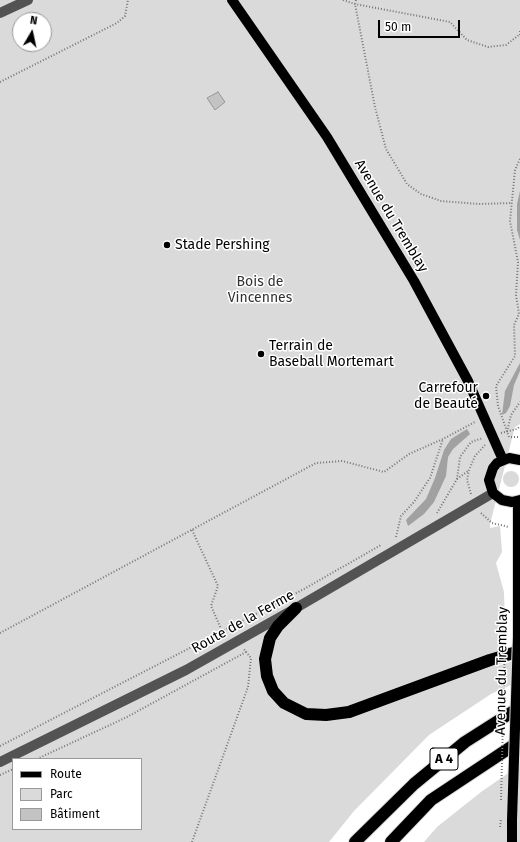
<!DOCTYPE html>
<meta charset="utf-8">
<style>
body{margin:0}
#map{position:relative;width:520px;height:842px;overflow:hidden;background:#fff;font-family:"Fira Sans",sans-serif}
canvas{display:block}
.legend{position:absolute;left:12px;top:758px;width:130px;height:72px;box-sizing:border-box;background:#fff;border:1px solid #999;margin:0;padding:5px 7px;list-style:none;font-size:12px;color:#000}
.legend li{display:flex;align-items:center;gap:8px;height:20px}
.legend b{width:20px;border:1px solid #999}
.north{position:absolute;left:12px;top:12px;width:40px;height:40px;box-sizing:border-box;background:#fff;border:1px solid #999;border-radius:50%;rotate:9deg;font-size:11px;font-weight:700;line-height:16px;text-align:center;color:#000}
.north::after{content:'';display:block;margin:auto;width:14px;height:18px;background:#000;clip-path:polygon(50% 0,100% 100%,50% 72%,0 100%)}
.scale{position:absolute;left:378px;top:20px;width:82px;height:18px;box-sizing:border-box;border:2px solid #000;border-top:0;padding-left:5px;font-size:12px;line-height:14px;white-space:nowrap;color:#000;-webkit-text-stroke:3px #fff;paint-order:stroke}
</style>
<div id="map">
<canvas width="520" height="842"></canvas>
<ul class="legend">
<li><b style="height:5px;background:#000"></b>Route</li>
<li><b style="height:11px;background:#dadada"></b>Parc</li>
<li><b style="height:11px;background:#c3c3c3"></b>Bâtiment</li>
</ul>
<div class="north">N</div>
<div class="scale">50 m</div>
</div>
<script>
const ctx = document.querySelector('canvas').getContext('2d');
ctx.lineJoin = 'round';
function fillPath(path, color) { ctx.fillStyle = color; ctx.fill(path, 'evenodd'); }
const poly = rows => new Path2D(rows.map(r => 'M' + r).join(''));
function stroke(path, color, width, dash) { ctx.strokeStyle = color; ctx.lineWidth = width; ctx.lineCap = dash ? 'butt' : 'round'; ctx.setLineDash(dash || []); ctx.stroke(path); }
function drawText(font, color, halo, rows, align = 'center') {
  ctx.font = font + ' "Fira Sans",sans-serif'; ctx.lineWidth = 3; ctx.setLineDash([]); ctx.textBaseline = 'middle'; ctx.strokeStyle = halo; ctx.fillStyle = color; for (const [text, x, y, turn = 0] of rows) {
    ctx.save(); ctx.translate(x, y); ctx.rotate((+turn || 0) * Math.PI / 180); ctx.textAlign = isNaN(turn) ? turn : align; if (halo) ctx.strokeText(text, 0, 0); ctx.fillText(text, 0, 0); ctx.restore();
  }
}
fillPath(poly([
 [0,0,520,0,520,424,515,427,490,524,490,528,500,526,502,552,496,563,504,592,505,625,508,634,504,653,497,652,497,666,520,659,520,681,491,694,429,735,354,811,329,842,0,842],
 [20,20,44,20,44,44,20,44],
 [13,759,141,759,141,829,13,829],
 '503 479a8 8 0 1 1 16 0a8 8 0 1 1-16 0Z',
 [520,765,520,842,424,842,437,827,481,792]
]), '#dadada');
fillPath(poly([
 [520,191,520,240,517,230,517,204],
 [520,363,520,371,514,385,510,406,506,413,502,415,505,391],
 [467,429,470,434,453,449,448,457,446,476,434,502,424,514,408,526,406,520,426,499,435,478,444,450,451,439]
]), '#a1a1a1');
const building = poly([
 [218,92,225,102,215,110,207,98,218,92]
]);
fillPath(building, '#c3c3c3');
stroke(building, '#979797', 1);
const major = poly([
 [232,0,327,137,414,281,468,381,503,460],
 [520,460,509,458,497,463,493,468,489,480,493,493,502,500,512,502,520,500],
 [518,501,518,637],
 [512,842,512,820]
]);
const highway = poly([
 [296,608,278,626,270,638,265,659,267,676,273,691,284,703,306,714,326,715,349,712,490,660,520,651],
 [355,842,414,784,465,742,520,707],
 [391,842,431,800,520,741]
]);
stroke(major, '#dbdbdb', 12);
stroke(highway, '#dbdbdb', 14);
stroke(poly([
 [343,0,355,4,450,22,467,40,488,47,506,45,519,35],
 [356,0,355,4,375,107,386,149,407,184,421,194,441,201,479,204,512,203],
 [520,31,520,37],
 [0,82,117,23,125,16,128,0],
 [520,159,515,170,510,221,518,262,516,295,519,314,514,325,515,356,496,386,498,406,509,437,520,437],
 [507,432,511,415,520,402],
 [501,433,517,429,520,426],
 [457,479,468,471],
 [471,494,467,480,469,470,475,456,485,445],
 [437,513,457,479,460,457,471,442,483,438],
 [481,513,492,523,509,527],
 [192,530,218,586,211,606,222,631],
 [396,537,401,516,414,502,430,478,443,439],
 [0,633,316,463,342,461,384,472,409,454,443,439,475,422],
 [0,746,304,589,381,545],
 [37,759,127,717,246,652],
 [0,775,13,769],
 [192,842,248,687,251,658,243,648]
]), '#757575', 2, [1, 2]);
stroke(poly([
 [0,13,28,0],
 [0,762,186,670,296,608,493,493]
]), '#535353', 10);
stroke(major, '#000', 10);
stroke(highway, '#000', 12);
const majorBridge = poly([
 [512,820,518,637]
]);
stroke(majorBridge, '#dbdbdb', 12, []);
stroke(poly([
 [501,800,505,642],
 [500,827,501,819]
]), '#757575', 2, [1, 2]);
stroke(majorBridge, '#000', 10);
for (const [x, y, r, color] of [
 [167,245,4,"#000"],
 [261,354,4,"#000"],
 [486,396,4,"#000"]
]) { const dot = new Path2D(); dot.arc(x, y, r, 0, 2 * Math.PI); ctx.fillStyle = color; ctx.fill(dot); stroke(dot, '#fff', 1.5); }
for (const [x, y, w] of [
 [444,759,28]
]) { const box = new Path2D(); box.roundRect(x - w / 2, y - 11, w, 22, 3); ctx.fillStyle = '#fff'; ctx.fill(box); stroke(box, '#000', 1); }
drawText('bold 13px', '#000', null, [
 ["A 4",444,759]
]);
drawText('14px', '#000', '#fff', [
 ["Avenue du Tremblay",391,216,59],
 ["Route de la Ferme",243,622,-29],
 ["Avenue du Tremblay",502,671,-89]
]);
drawText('14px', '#000', '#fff', [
 ["Stade Pershing",175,245],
 ["Terrain de",269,346],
 ["Baseball Mortemart",269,362],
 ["Carrefour",478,388,"right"],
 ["de Beauté",478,404,"right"]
], 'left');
drawText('14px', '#313131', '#fff', [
 ["Bois de",260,282],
 ["Vincennes",260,298]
]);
</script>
